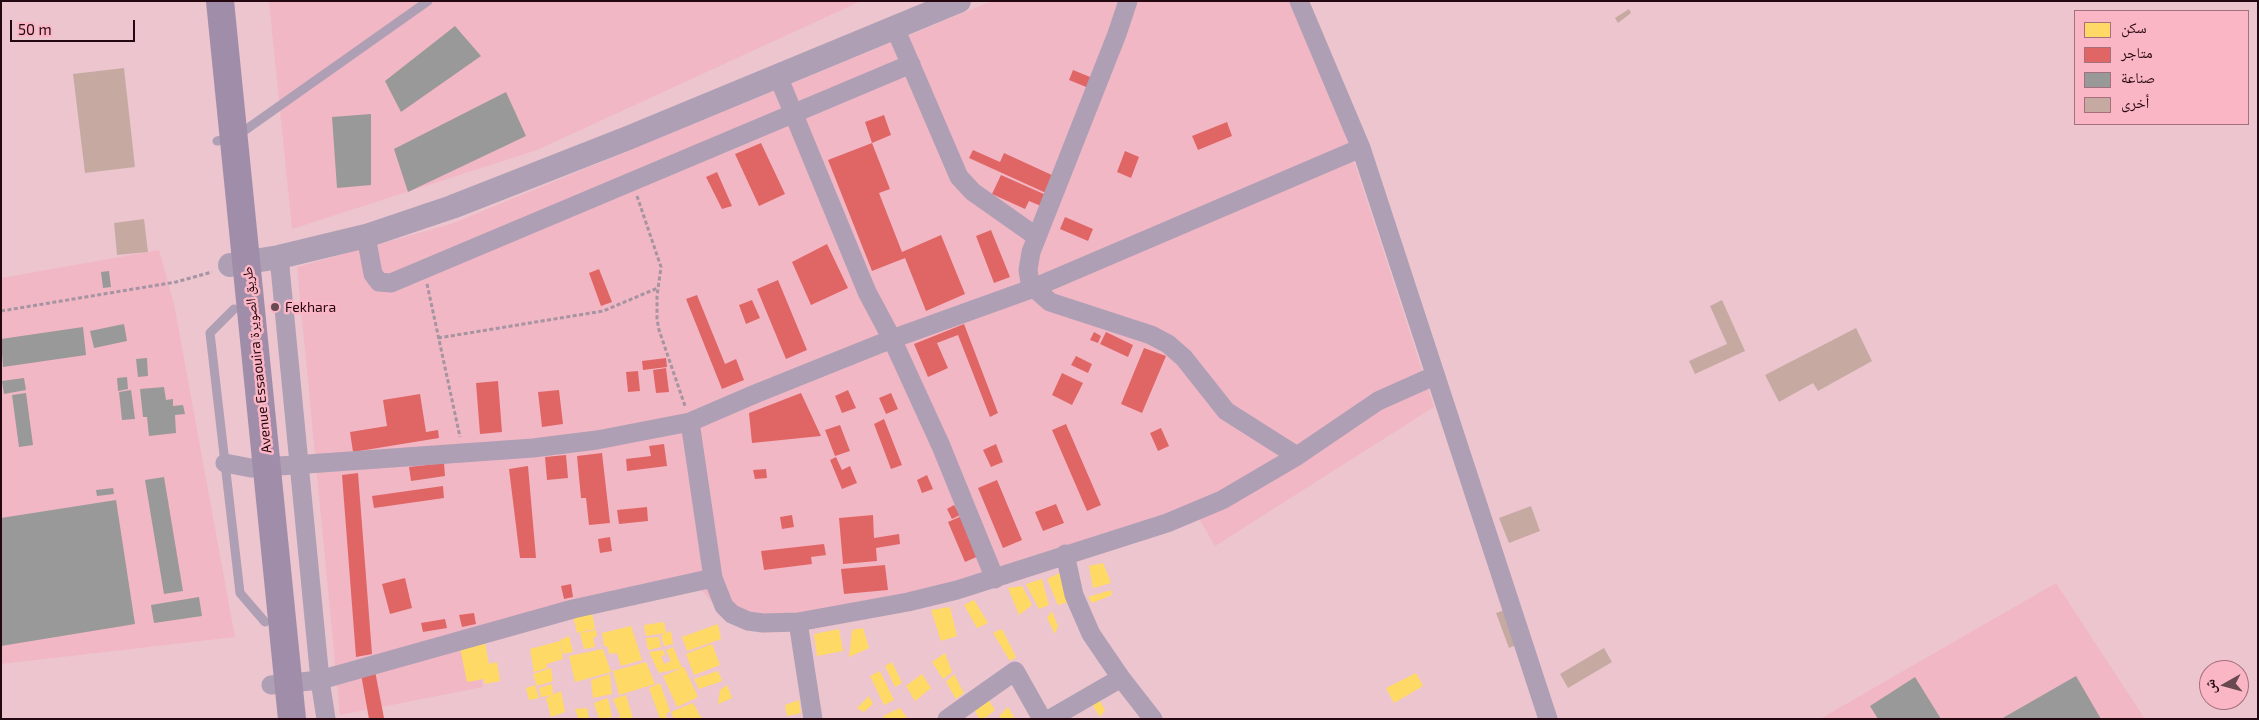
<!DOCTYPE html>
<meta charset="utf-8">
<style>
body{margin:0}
#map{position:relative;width:2259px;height:720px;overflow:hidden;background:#ecc5ce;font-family:"Exo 2","Noto Naskh Arabic",sans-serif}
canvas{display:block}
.frame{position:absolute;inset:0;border:2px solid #240710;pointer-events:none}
.legend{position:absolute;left:2074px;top:10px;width:175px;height:115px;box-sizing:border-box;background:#fbb6c5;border:1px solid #a5707d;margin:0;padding:6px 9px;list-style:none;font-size:15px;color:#240710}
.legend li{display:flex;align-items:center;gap:10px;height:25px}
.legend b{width:25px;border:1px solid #a5707d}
.north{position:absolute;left:2199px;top:660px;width:50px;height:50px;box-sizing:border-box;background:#fbb6c5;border:1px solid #a5707d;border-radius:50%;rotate:263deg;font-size:14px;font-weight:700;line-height:20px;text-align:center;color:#240710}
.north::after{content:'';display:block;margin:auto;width:18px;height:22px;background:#6a4a52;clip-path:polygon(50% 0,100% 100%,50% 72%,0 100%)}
.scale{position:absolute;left:10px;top:20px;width:125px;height:22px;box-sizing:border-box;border:2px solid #240710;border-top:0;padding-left:6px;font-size:15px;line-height:18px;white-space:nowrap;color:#240710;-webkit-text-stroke:4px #fbb6c5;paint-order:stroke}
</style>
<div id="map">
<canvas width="2259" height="720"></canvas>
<div class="frame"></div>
<ul class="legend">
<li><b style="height:14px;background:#ffd966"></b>سكن</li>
<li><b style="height:14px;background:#e06666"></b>متاجر</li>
<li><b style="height:14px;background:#999"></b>صناعة</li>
<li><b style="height:14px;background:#c6aaa2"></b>أخرى</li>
</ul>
<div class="north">ش</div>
<div class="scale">50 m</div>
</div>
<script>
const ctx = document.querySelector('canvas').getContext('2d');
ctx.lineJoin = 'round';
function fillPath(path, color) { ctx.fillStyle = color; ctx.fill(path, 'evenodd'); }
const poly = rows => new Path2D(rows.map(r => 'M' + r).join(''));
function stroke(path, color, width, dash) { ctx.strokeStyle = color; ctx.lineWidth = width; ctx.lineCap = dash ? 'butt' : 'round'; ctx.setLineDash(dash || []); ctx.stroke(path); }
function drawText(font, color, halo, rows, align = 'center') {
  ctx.font = font + ' "Exo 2","Noto Naskh Arabic",sans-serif'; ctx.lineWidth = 5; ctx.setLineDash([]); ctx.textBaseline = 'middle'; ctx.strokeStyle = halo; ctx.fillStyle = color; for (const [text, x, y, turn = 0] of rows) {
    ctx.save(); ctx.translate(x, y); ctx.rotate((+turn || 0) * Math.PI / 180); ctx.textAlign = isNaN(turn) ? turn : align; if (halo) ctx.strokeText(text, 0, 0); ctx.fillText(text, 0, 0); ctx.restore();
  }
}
fillPath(poly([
 [269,1,861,1,537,150,292,229],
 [992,1,1290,1,1341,121,1434,407,1215,546,1198,517,1119,548,993,578,768,621,717,608,694,582,475,637,483,687,340,715,297,267,451,224],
 [159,250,174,304,235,637,1,664,1,278],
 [2056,583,2145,719,1820,719]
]), '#f2b7c4');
fillPath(poly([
 [1103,563,1111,583,1093,588,1089,566],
 [1066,570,1072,601,1058,605,1047,579],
 [1042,579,1049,605,1039,609,1026,584],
 [1022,586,1032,605,1019,615,1008,588],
 [1111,590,1112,595,1092,603,1088,597],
 [974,600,988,623,977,628,964,605],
 [950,607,957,636,941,641,931,610],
 [1052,611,1058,626,1055,634,1047,618],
 [592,612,595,629,577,633,573,616],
 [664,622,666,633,646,636,644,625],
 [718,624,721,639,687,651,682,637],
 [631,626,642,660,621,666,617,653,609,654,608,647,604,646,602,633],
 [863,628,869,648,849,657,852,630],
 [839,629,843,651,817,656,814,634],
 [1002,629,1016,657,1010,661,993,633],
 [596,630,597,636,593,638,595,647,584,649,580,633],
 [671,631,673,644,664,646,661,635],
 [569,636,573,652,563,654,560,640],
 [659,637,661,647,648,650,646,638],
 [560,641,563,659,547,664,547,668,534,672,530,649],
 [485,643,489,664,497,662,500,681,485,684,484,679,467,682,460,648],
 [712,644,720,665,694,675,686,654],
 [673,647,682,668,659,673,649,652,663,650,665,655,661,656,664,664,671,661,666,650],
 [603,649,611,672,575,682,569,656],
 [945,653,952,672,943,679,932,662],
 [646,662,655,684,619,695,613,671],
 [892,662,902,683,895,687,885,666],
 [684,667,698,697,677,707,663,676],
 [551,668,553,681,537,686,533,674],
 [718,671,722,681,699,689,694,679],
 [880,671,894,700,884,705,870,676],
 [1416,673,1423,686,1394,703,1386,688],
 [610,674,612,694,593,698,591,680],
 [922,674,931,688,915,701,906,686],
 [954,674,964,693,956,699,946,682],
 [660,683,670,711,666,714,667,719,660,719,649,688],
 [552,684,553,695,541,697,539,688],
 [535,685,539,698,529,700,526,688],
 [727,685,732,698,718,704,720,690],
 [561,691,565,712,551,717,546,698],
 [626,695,633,719,616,719,620,716,613,699],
 [869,696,873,704,864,712,857,708],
 [986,696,995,710,984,719,979,719,972,704],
 [608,698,612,717,599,719,594,703],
 [1099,699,1105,710,1100,717,1090,701],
 [799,700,801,713,787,716,785,705],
 [693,703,702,719,674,719,671,712],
 [1008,707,1015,719,1001,719,999,716],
 [587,708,589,719,578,719,575,709],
 [900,708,908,719,885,719,883,716]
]), '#ffd966');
fillPath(poly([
 [1073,70,1095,79,1091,89,1069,80],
 [884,115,891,135,872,143,865,122],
 [1227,122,1232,136,1198,150,1192,136],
 [761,143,785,194,759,206,735,154],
 [872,143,890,189,879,193,902,252,941,235,965,294,926,311,905,258,872,271,828,160],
 [973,150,1000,162,1004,153,1054,176,1046,193,969,158],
 [1125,151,1139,157,1131,178,1117,172],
 [717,172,732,206,722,209,706,177],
 [1001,175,1046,195,1041,206,1029,201,1025,209,992,194],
 [1065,217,1093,229,1088,241,1060,229],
 [991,230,1010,277,994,283,976,236],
 [827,244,848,288,811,305,792,262],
 [599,269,612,302,601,306,589,273],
 [778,280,807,350,786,359,757,289],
 [697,295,725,364,736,359,744,380,722,389,686,299],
 [752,300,760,318,746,324,739,305],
 [964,324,998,413,990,417,958,335,937,343,948,368,928,377,914,344],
 [1094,332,1101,336,1098,343,1090,340],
 [1106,332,1133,345,1128,357,1100,344],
 [1144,348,1166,356,1142,413,1121,404],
 [1076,356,1092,364,1088,373,1071,365],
 [666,358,667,367,643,370,642,361],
 [666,368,669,392,656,393,653,370],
 [638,371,640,391,628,392,626,372],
 [1062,373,1083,383,1072,405,1052,395],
 [498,381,502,432,480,434,476,383],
 [559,390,563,424,542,427,538,392],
 [848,390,856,408,842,413,835,396],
 [801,393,821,436,752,443,749,413],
 [891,393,898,409,886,414,879,398],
 [420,394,426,432,438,430,439,438,353,452,350,432,387,426,383,400],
 [884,419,902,465,891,469,874,424],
 [1066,424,1101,505,1087,511,1052,430],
 [840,425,850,451,835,456,825,430],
 [1161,428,1169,446,1158,451,1150,433],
 [664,444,667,466,627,471,626,459,651,456,649,446],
 [996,444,1003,462,991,467,983,450],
 [602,453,610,523,589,525,586,498,581,498,577,456],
 [566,455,568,478,547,480,545,457],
 [836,457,842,470,850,466,857,483,842,489,830,460],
 [444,463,445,476,411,481,409,467],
 [528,466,536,558,520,558,509,469],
 [766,469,767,478,755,479,753,470],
 [358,473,372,654,356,657,342,475],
 [927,475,933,489,922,493,917,480],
 [997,480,1022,540,1003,548,978,488],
 [443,486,444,498,374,508,372,496],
 [1056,504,1064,523,1043,531,1035,512],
 [954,505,960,515,952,519,947,509],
 [647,507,648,521,619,524,617,510],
 [792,515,794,527,782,529,780,517],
 [873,515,874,538,899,534,900,544,876,548,877,561,843,564,839,518],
 [964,515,981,555,965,562,948,522],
 [610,537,612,551,600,553,598,539],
 [824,544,826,555,811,557,812,564,764,570,761,551],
 [885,565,888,590,844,594,841,569],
 [405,578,412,608,390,614,382,584],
 [571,584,573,597,564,599,561,586],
 [474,613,476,624,462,627,459,615],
 [445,619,447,628,423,632,421,623],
 [375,671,384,718,369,719,361,674]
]), '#e06666');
fillPath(poly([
 [455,26,481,56,401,112,385,81],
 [506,92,526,136,408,192,394,149],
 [371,114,371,185,337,188,332,117],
 [109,271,111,287,103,288,101,272],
 [124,324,127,341,94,348,90,331],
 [83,327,86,355,3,367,1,339],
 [147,358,148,376,138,377,136,359],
 [127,377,128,389,118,391,117,378],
 [24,378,26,390,4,394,2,381],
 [164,387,166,400,173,399,173,406,183,405,185,414,175,415,176,433,149,436,147,417,143,417,140,389],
 [131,390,135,419,122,420,119,392],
 [26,393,33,445,19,447,12,395],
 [164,477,183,591,164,594,145,480],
 [113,488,114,494,97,496,96,490],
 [116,500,135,624,1,646,1,518],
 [199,597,202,616,154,623,151,605],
 [2076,676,2101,719,2001,719],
 [1915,677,1941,719,1878,719,1870,706]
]), '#999');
fillPath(poly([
 [1629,9,1631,13,1618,23,1615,18],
 [124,68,135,167,85,173,73,74],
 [144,219,148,252,117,255,114,223],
 [1722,300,1745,351,1695,374,1689,361,1727,344,1710,306],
 [1856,328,1872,361,1818,391,1813,383,1779,402,1765,375],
 [1531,506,1540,531,1509,543,1499,518],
 [1508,609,1521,643,1509,648,1496,613],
 [1604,648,1612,662,1568,688,1560,674]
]), '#c6aaa2');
stroke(poly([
 [637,196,661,267,657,296,657,319,659,330,685,406],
 [427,284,460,437],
 [1,311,176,282,212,272],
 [438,338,603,311,658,288]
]), '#a594a2', 3, [4, 2.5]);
stroke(poly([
 [217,141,234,138,428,1],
 [234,309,210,333,240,593,265,622]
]), '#ae9fb4', 9);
stroke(poly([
 [1128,1,1117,34,1031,252,1028,270,1031,289,1034,288,1050,302,1151,335,1168,344,1184,358,1226,411,1297,456],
 [1299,1,1361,148,1548,719],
 [895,28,959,177,973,192,1037,237],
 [778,76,867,292,892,339,941,446,995,579],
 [366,236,373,274,379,282,391,283,911,64],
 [279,257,320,680,326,719],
 [690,422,713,578,724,606,732,614,748,621,763,623,798,622,908,602,957,590,1167,523,1222,500,1297,456,1378,401,1434,376],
 [225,463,251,468,533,448,597,440,690,422,755,394,892,339,1031,289,1361,148],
 [1065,554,1074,595,1091,634,1121,678,1153,719],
 [798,622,813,719],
 [271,685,320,680,573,609,713,578],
 [947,719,1015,671,1042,719],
 [1050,719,1121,678]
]), '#ae9fb4', 19);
stroke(poly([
 [230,265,279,257,366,236,452,207,628,138,959,1]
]), '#ae9fb4', 24);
stroke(poly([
 [220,1,292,719]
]), '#a08da9', 28);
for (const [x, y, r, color] of [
 [275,307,5,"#6a4a52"]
]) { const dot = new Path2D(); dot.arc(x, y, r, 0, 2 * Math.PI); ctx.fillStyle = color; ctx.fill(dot); stroke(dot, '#fbb6c5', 2); }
drawText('14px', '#240710', '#fbb6c5', [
 ["Fekhara",285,307]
], 'left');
drawText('14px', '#240710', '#fbb6c5', [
 ["Avenue Essaouira طريق الصويرة",257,360,-96]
]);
</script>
